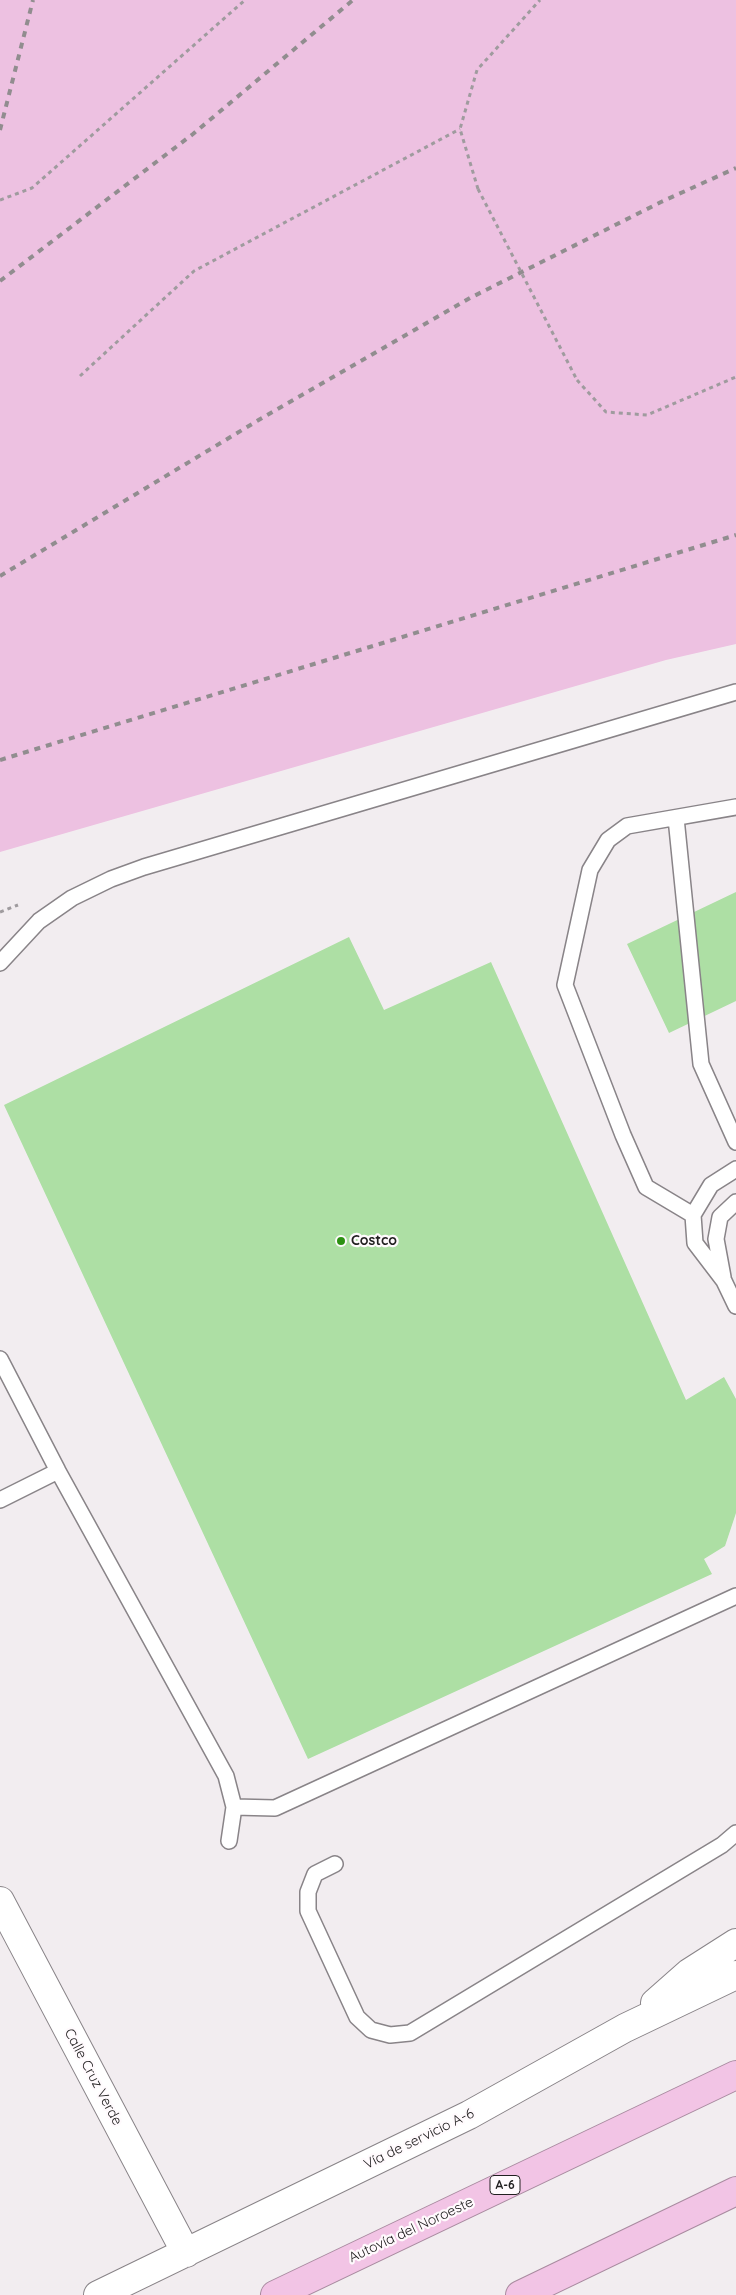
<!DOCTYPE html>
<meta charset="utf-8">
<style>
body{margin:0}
canvas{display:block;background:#f2edf0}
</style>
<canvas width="736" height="2295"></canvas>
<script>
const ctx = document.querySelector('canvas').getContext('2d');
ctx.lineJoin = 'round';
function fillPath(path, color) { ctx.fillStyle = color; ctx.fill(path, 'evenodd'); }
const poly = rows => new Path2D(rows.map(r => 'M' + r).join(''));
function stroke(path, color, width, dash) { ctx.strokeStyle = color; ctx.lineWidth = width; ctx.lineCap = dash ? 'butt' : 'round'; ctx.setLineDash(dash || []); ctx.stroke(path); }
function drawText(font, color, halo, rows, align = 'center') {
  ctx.font = font + ' Quicksand,sans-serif'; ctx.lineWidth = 4.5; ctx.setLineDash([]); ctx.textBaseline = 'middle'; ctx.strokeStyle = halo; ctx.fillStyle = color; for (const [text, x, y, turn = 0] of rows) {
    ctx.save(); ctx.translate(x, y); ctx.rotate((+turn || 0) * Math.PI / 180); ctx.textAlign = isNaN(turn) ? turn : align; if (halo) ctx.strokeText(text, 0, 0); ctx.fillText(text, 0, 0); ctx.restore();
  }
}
fillPath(poly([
 [0,0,736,0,736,644,666,660,0,852]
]), '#edc1e1');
fillPath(poly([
 [736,892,736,1001,669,1033,627,944],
 [349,937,384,1010,491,962,686,1400,724,1377,736,1399,736,1513,725,1546,704,1559,712,1574,308,1759,4,1105]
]), '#addfa4');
const service = poly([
 [676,818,701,1064,736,1142],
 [0,963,39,921,72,898,111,879,144,867,736,692],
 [736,1169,711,1185,693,1215,695,1243,724,1281,736,1306],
 [693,1215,646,1187,623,1135,565,985,590,870,608,840,627,826,736,807],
 [723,1277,716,1239,720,1217,736,1202],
 [0,1359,58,1471,226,1776,234,1807,229,1841],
 [0,1500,58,1471],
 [234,1807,275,1808,736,1596],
 [335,1864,315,1874,308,1892,308,1911,357,2017,371,2030,390,2035,410,2033,722,1845,736,1833]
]);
const minor = poly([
 [0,1901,186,2253],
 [655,2003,689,1973,736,1943],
 [98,2295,469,2115,625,2028,736,1975]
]);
const motorway = poly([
 [275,2295,736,2075],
 [520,2295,736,2191]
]);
stroke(service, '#898488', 18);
stroke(minor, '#898488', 30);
stroke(motorway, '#a98ba0', 30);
stroke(poly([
 [478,189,460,129,477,70,540,0],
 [0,200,32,188,245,0],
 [80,376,194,271,460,129],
 [577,380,606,412,647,415,736,377],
 [0,912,18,905]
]), '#9f9b9e', 3, [4, 4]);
stroke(service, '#fff', 15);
stroke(minor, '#fff', 28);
stroke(motorway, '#f2c4e5', 28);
stroke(poly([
 [0,130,33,0],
 [0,281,193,134,353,0],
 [0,576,262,418,470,298,661,202,736,168],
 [0,760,736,535]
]), '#918d8f', 4, [6, 6]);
stroke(poly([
 [478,189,577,380]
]), '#9f9b9e', 3, [4, 4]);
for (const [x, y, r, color] of [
 [341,1241,5,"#2c9113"]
]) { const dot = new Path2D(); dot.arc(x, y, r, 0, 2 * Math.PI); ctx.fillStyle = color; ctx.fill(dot); stroke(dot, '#fffafd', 2); }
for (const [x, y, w] of [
 [505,2185,30]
]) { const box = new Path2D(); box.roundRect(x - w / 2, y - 9.5, w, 19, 4); ctx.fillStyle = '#fffafd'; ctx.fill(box); stroke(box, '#222021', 1); }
drawText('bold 12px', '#222021', null, [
 ["A-6",505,2185]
]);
drawText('bold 14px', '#222021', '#fffafd', [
 ["Costco",351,1241]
], 'left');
drawText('14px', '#222021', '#fffafd', [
 ["Calle Cruz Verde",93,2077,62],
 ["Vía de servicio A-6",419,2139,-26],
 ["Autovía del Noroeste",411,2230,-25]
]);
</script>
